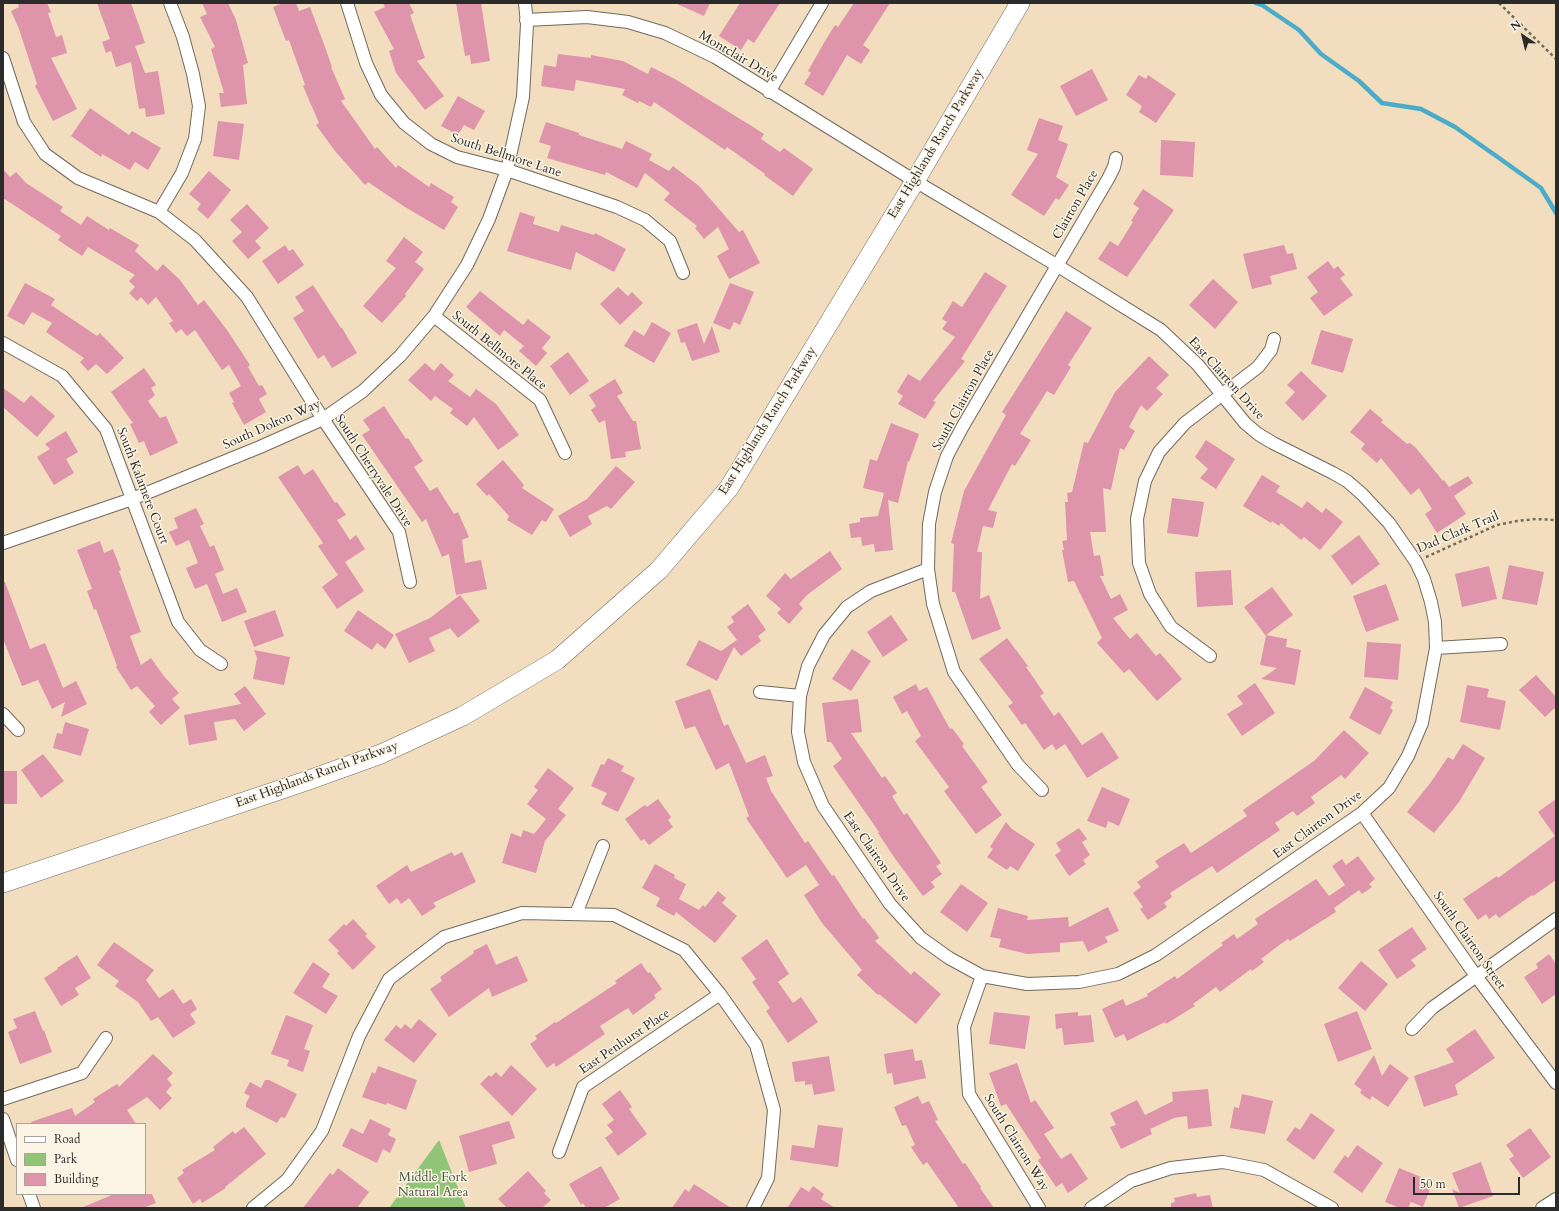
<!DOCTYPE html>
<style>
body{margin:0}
#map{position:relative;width:1559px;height:1211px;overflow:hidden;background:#f2debf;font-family:Cardo,serif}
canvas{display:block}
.frame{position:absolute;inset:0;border:4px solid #2b2b2b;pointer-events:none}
.legend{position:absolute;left:16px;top:1123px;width:130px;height:72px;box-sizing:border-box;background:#fcf5e5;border:1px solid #a8a49b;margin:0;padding:5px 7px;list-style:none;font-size:12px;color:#2b2b2b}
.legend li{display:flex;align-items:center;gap:8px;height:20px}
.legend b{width:20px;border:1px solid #a8a49b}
.north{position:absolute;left:1503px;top:16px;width:40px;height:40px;-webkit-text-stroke:3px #fcf5e5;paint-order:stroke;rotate:325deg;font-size:11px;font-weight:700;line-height:16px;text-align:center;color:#2b2b2b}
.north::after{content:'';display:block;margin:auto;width:14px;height:18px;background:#2b2b2b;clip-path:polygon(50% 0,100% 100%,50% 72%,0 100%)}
.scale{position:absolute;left:1413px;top:1177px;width:107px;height:18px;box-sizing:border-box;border:2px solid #2b2b2b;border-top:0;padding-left:5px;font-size:12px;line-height:14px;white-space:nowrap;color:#2b2b2b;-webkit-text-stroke:3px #fcf5e5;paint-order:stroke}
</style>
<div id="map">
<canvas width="1559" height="1211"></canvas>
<div class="frame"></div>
<ul class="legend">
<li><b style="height:5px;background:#fff"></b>Road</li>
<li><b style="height:11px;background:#90c476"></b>Park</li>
<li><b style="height:11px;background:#de94ab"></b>Building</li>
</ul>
<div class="north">N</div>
<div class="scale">50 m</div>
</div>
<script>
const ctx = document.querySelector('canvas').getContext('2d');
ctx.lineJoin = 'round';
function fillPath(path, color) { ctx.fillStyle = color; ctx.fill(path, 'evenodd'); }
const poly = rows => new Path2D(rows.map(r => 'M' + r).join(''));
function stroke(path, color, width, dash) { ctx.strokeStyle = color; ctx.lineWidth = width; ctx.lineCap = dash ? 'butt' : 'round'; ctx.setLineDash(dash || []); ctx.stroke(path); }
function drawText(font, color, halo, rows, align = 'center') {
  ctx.font = font + ' Cardo,serif'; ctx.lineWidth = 3; ctx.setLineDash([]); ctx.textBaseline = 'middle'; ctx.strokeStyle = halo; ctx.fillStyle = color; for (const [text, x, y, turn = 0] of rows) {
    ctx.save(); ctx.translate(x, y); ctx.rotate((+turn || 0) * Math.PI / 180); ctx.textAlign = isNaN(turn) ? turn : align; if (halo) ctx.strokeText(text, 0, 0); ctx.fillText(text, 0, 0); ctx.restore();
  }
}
fillPath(poly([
 [439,1140,466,1208,389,1208]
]), '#90c476');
stroke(poly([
 [1256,3,1262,5,1299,30,1321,54,1359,81,1382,103,1421,109,1455,127,1499,158,1541,188,1556,213]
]), '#4aacc9', 4.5);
fillPath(poly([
 [18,3,47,3,51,12,48,13,56,37,62,35,67,53,51,58,77,109,53,121,35,86,37,84,19,29,11,11,19,7],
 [97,3,131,3,145,43,135,46,145,73,158,71,165,114,146,117,145,108,139,109,131,62,116,67,111,51,106,53,102,42,110,39],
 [202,3,228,3,236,20,248,63,243,65,247,104,221,107,219,93,224,93,211,49,215,47,200,17,207,14],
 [283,3,296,3,299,11,310,7,325,47,332,67,331,67,345,99,341,101,375,149,377,147,396,168,398,165,429,187,431,183,454,197,451,202,458,207,444,230,405,207,368,182,365,185,335,151,316,125,319,123,303,86,305,85,289,40,286,41,273,7],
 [383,3,409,3,414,13,410,15,425,58,417,61,444,96,425,110,396,73,389,51,394,49,374,12,385,7],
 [456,3,481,3,490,61,471,64,470,55,465,56],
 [675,3,710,3,704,16],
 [740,3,780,3,754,43,748,39,741,50,719,36],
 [854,3,890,3,863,45,870,50,861,64,847,55,823,96,804,84,811,73,808,71,825,41,835,25,838,27],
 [558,54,591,58,591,55,623,61,648,74,651,67,675,79,750,125,764,134,761,139,780,152,784,148,813,169,793,196,764,175,765,174,727,147,725,150,654,102,651,107,639,101,638,103,622,95,625,89,576,80,574,91,541,86,544,65,556,67],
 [1092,69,1108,100,1076,116,1060,86],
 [1139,75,1146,79,1148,75,1176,94,1156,123,1139,112,1142,106,1126,95],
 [458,96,485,111,474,130,464,125,458,135,441,126],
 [90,108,129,135,132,131,161,148,148,170,135,162,130,170,102,154,101,157,71,136],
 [1039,118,1063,126,1058,140,1068,144,1056,177,1069,185,1059,200,1056,198,1044,216,1011,195,1038,154,1027,150],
 [218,121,244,124,239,160,213,156],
 [546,122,579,133,579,135,622,149,626,141,652,154,649,160,669,171,673,166,699,186,739,232,743,230,760,263,729,279,717,256,729,249,718,227,704,239,695,228,697,226,664,200,670,193,645,173,637,188,606,172,605,175,547,158,551,146,539,142],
 [1161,140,1195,142,1193,177,1160,175],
 [3,169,10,177,16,172,26,183,63,207,60,211,81,225,87,216,109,230,110,228,139,245,135,251,157,271,163,264,180,280,198,305,204,300,227,330,250,365,248,367,259,386,262,385,267,394,259,399,266,412,244,425,232,403,234,402,229,393,241,386,229,365,222,370,195,330,187,336,181,329,176,333,169,323,173,321,156,297,148,305,141,297,137,301,129,293,135,287,129,281,135,275,88,247,82,256,58,240,61,236,3,198],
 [209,171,231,190,208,219,197,209,201,204,189,194],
 [1143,189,1174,210,1127,277,1098,259,1110,241,1118,246,1133,222,1131,221,1139,208,1133,204],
 [247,204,269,228,255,241,261,248,248,259,232,241,242,232,230,220],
 [520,212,535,217,533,224,559,232,561,225,594,235,595,233,626,249,614,272,576,252,571,270,507,251],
 [404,237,423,252,415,262,424,269,405,294,406,296,382,323,363,306,396,268,386,261],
 [285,245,289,251,293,249,304,265,278,284,262,261],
 [1284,245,1287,254,1293,253,1297,269,1270,276,1272,284,1252,289,1243,254],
 [1328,261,1334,269,1338,266,1345,275,1340,278,1353,295,1324,316,1310,298,1318,292,1307,277],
 [985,272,1007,286,961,359,965,361,933,401,936,402,925,419,898,404,903,396,897,392,908,374,920,381,955,337,942,329,947,322,942,319,953,301,962,307],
 [1213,279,1238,302,1215,329,1189,305],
 [25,283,55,299,51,305,97,336,100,333,124,358,107,374,96,364,88,371,80,362,84,358,46,332,52,323,32,312,24,325,7,316],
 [730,283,754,292,740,325,734,322,730,330,713,323],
 [313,285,341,328,342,328,357,353,332,368,324,355,318,359,293,318,304,311,295,297],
 [618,287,628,296,632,292,643,303,620,325,600,304],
 [480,291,523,325,528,319,551,337,542,348,547,353,536,366,519,351,524,346,504,330,500,336,466,307],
 [1066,311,1092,328,1068,365,1071,367,1054,395,1047,391,1020,434,1031,440,1015,466,1012,464,988,510,997,512,993,528,983,526,977,552,982,552,980,599,989,595,1001,629,972,640,955,592,952,592,954,544,951,543,964,491,1006,415,1002,412],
 [652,322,671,333,654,363,624,346,634,330,644,336],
 [697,323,704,344,712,326,720,352,692,361,685,342,681,343,677,330],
 [1321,330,1353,339,1343,373,1311,364],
 [568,352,589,381,570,395,550,366],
 [1149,356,1169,375,1156,388,1163,394,1147,411,1141,405,1129,427,1135,431,1124,450,1120,448,1111,490,1103,488,1106,532,1090,532,1094,556,1100,555,1104,576,1100,576,1111,599,1120,594,1128,610,1113,618,1130,639,1137,633,1156,656,1160,653,1182,679,1157,701,1129,669,1124,673,1097,643,1102,638,1074,581,1068,582,1062,550,1064,550,1062,541,1067,540,1065,502,1068,502,1067,493,1072,492,1084,442,1088,443,1115,392],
 [425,363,434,371,441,363,454,375,448,381,470,397,476,389,496,404,519,435,498,450,474,417,467,426,450,413,453,409,435,396,431,401,408,380],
 [144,368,156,385,151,388,155,395,148,401,160,418,166,416,178,443,150,456,144,441,139,443,130,424,133,423,111,392],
 [1301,371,1327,396,1303,421,1285,403,1295,392,1287,385],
 [615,379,623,393,617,396,633,421,636,421,641,449,625,452,626,457,611,459,605,420,599,423,591,410,596,406,589,395],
 [3,388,24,403,31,395,55,416,37,437,3,407],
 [384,406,406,439,408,438,423,461,414,467,430,491,437,487,454,514,458,512,469,537,462,540,465,563,481,560,487,589,456,595,449,554,442,557,426,519,422,522,362,435,370,430,363,420],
 [1370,409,1383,420,1381,422,1407,444,1410,443,1416,448,1443,481,1444,480,1449,487,1468,476,1473,483,1454,496,1466,514,1437,533,1425,514,1432,509,1419,488,1411,495,1381,458,1377,463,1361,449,1365,444,1350,432],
 [891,423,919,434,909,462,908,461,898,503,888,500,893,550,875,552,874,544,862,546,861,537,851,538,849,524,860,522,860,518,878,516,884,493,863,488,870,459,877,461],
 [66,431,78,452,66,459,74,473,54,485,37,457,50,449,45,444],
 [1206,440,1235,459,1216,489,1200,478,1208,469,1195,457],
 [503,460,524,485,522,488,554,509,546,522,542,520,532,535,507,520,509,516,489,494,487,496,476,484],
 [298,465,304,475,313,469,335,503,337,502,346,515,337,520,350,540,356,535,365,549,345,562,364,591,337,609,322,587,338,575,318,546,323,543,278,477],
 [616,466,635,482,611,509,607,506,588,516,592,524,570,537,558,516,587,499],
 [1262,475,1280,486,1276,492,1302,508,1307,501,1322,513,1326,508,1343,522,1320,550,1304,537,1301,540,1281,523,1279,526,1272,521,1271,523,1243,506],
 [1172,498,1204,502,1198,537,1167,533],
 [196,508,204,524,200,526,210,547,214,545,224,570,215,574,223,594,237,588,247,612,222,622,207,584,195,589,186,568,198,563,189,540,176,546,169,532,178,528,174,518],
 [1359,535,1380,564,1352,585,1331,556],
 [100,541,104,553,113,549,121,570,119,571,141,632,130,636,141,665,151,658,163,675,179,693,172,699,180,708,161,725,149,712,155,706,137,686,131,690,116,667,117,666,96,609,94,610,87,591,92,589,77,550],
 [830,551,842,569,807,595,799,604,803,608,789,624,777,613,781,609,766,596,785,573,791,579],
 [1509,565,1544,572,1537,605,1502,599],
 [1489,566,1497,599,1462,607,1455,574],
 [1231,570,1233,605,1197,607,1195,572],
 [3,582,5,582,30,649,45,643,63,688,76,681,87,704,61,717,65,702,52,709,38,680,22,686,3,639],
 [1386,584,1399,620,1366,632,1353,596],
 [1272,587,1293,615,1266,635,1287,639,1286,647,1301,650,1295,685,1261,679,1277,668,1260,665,1266,636,1244,607],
 [460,595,480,621,458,638,450,628,429,638,435,651,409,663,395,634,430,618],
 [748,604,766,630,758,636,761,641,741,656,734,647,717,681,686,665,699,640,721,651,737,640,727,627,734,622,731,617],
 [275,610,284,636,254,647,244,621],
 [358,610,394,635,385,649,377,643,372,650,344,631],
 [891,615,908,640,883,657,867,632],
 [1007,638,1028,666,1026,667,1044,693,1040,696,1054,716,1059,712,1082,745,1102,732,1119,758,1087,778,1065,744,1056,750,1052,744,1044,750,1025,723,1022,725,1008,706,1013,703,979,659],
 [1367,642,1401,644,1398,680,1364,677],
 [852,649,871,661,851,691,832,679],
 [254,650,290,657,284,685,253,679,257,658],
 [1536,675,1556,697,1556,707,1545,717,1519,690],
 [1255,683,1275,713,1242,736,1227,714,1243,704,1237,696],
 [916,684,919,691,927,687,950,729,952,728,964,744,962,746,988,782,981,787,1002,815,976,834,944,791,949,787,915,741,921,736,907,711,902,714,893,697],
 [1467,685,1489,689,1487,697,1506,701,1500,730,1460,722],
 [245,686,266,714,244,731,235,719,214,722,217,740,189,745,184,715,241,704,234,694],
 [1365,687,1393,702,1390,708,1393,710,1380,735,1349,718],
 [710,689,724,726,728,724,746,763,765,755,773,776,766,778,771,791,805,843,808,841,832,876,834,875,863,919,864,918,876,933,879,938,875,941,911,975,914,971,941,994,916,1024,879,994,878,995,857,975,862,970,822,923,804,895,819,885,806,865,787,878,746,818,749,816,729,763,716,770,695,726,685,729,675,701],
 [858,699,862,732,851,733,882,778,885,776,897,793,892,796,904,815,907,813,941,863,936,866,942,874,931,882,935,887,923,896,896,860,878,833,879,832,833,766,842,759,831,742,827,742,822,703],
 [65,722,89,729,81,756,53,748,57,733,62,734],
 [1344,730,1369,753,1345,779,1341,775,1311,797,1315,803,1297,816,1293,811,1275,823,1280,830,1217,873,1212,866,1170,893,1172,897,1164,903,1167,907,1148,920,1140,909,1143,907,1133,893,1141,887,1137,882,1159,867,1155,861,1184,843,1191,853,1247,816,1243,810,1314,761],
 [1463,744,1485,758,1459,802,1434,833,1407,812,1431,782,1448,757,1453,760],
 [43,754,64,781,41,798,21,770],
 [608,758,624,766,621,771,635,778,618,812,601,804,607,793,591,786,601,764,604,765],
 [548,768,574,788,558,809,566,815,545,841,536,873,502,863,511,833,521,837,523,830,534,834,546,819,527,804,538,790,534,787],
 [3,771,17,771,17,804,3,804],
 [1102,787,1130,799,1119,826,1108,821,1106,828,1087,821],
 [658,799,671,817,668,820,673,827,649,845,644,839,641,841,625,819,645,805,647,807],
 [1556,799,1556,880,1533,896,1532,895,1499,918,1496,914,1489,919,1486,914,1478,920,1463,899,1497,876,1498,878,1555,836,1538,812],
 [1006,822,1012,829,1035,844,1018,871,1010,866,1007,870,987,857,993,849,990,847],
 [1079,828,1087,839,1082,842,1090,855,1083,860,1086,864,1069,876,1055,855,1061,851,1056,843],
 [452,852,454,856,462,852,476,882,433,903,436,907,422,916,409,898,401,904,397,898,389,904,376,886,407,865,411,872],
 [1358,856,1375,879,1369,884,1372,887,1362,894,1359,890,1334,908,1336,912,1290,941,1288,939,1278,946,1261,959,1264,962,1252,971,1251,969,1220,992,1216,987,1193,1004,1195,1006,1166,1024,1165,1022,1127,1041,1124,1034,1115,1038,1102,1009,1123,999,1126,1006,1148,996,1147,994,1175,976,1177,979,1223,945,1221,943,1234,934,1237,939,1258,924,1255,919,1316,879,1329,896,1345,885,1332,866,1342,859,1346,865],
 [655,864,675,875,674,878,686,884,679,899,699,910,703,905,705,907,718,891,726,898,722,903,737,916,715,943,676,912,674,916,656,906,660,898,642,888],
 [961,884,988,903,967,932,940,912],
 [1108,907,1119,931,1105,937,1108,942,1088,952,1083,941,1060,943,1060,952,1027,954,999,947,1001,939,990,937,998,908,1028,916,1027,920,1068,917,1069,927],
 [353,919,367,934,365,936,376,947,353,970,337,953,339,951,328,940,344,924,346,926],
 [1412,927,1427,949,1411,960,1416,966,1397,979,1378,950],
 [767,939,789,974,778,982,793,1003,801,997,818,1022,788,1043,766,1011,770,1008,752,982,756,979,741,958],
 [114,942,154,970,146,980,159,998,173,989,183,1004,191,999,197,1009,190,1014,196,1023,173,1038,158,1017,151,1021,138,1002,115,986,119,981,97,965],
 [487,944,496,965,517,956,528,981,492,997,489,988,449,1017,430,989,442,981,440,977,474,953,473,951],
 [1549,954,1556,964,1556,994,1542,1004,1524,977,1538,968,1536,964],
 [77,955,91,978,75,988,79,995,61,1006,44,978,58,969,57,968],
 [1361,961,1388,984,1365,1011,1338,988],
 [313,962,330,974,322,987,338,996,326,1014,293,993],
 [641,963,648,973,650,972,662,989,654,995,656,998,633,1015,628,1008,600,1026,605,1034,556,1067,554,1063,547,1068,530,1044,537,1039,535,1036,555,1022,556,1023,617,983,615,981],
 [35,1011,43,1031,44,1030,52,1052,20,1064,8,1032,17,1028,13,1019],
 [1357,1011,1372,1049,1338,1062,1324,1024],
 [994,1012,1030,1016,1025,1049,989,1044],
 [1078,1012,1078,1016,1091,1015,1094,1042,1064,1045,1062,1028,1056,1029,1055,1014],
 [286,1015,313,1025,304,1049,310,1051,303,1072,287,1066,289,1060,271,1054],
 [419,1019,437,1034,414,1063,384,1040,396,1025,401,1029,405,1024,411,1029],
 [1475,1029,1495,1058,1455,1085,1458,1095,1424,1107,1414,1076,1454,1062,1446,1049],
 [913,1049,915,1061,922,1060,926,1078,894,1085,892,1073,887,1074,884,1054],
 [153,1054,173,1073,167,1079,172,1085,166,1092,172,1098,160,1110,147,1097,127,1110,136,1124,32,1124,31,1122,72,1108,75,1116,95,1102,93,1099,117,1084,119,1087],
 [1374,1055,1382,1076,1390,1064,1409,1078,1388,1107,1372,1096,1370,1100,1360,1093,1362,1090,1354,1084],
 [829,1056,835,1091,814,1095,812,1084,805,1085,805,1081,795,1082,792,1062],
 [1017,1063,1031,1103,1035,1100,1054,1128,1044,1134,1061,1159,1071,1153,1088,1179,1068,1193,1062,1183,1056,1187,1038,1160,1041,1158,1006,1104,1001,1106,989,1073],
 [511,1065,537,1089,512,1116,480,1084,489,1075,491,1077,496,1072,501,1077],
 [378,1066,417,1080,406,1110,387,1103,386,1105,362,1097,372,1072,375,1074],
 [265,1080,269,1080,297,1094,285,1118,281,1117,277,1123,246,1107,246,1103,250,1096,244,1093,250,1082,261,1088],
 [1208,1089,1212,1126,1188,1129,1187,1116,1174,1118,1150,1129,1152,1134,1121,1149,1110,1127,1116,1125,1110,1113,1137,1100,1145,1115,1173,1101,1172,1092],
 [620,1090,632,1107,629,1109,647,1134,618,1156,605,1138,613,1132,607,1125,614,1120,602,1104],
 [1242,1094,1273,1101,1265,1134,1230,1128,1234,1107,1239,1108],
 [918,1096,922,1104,929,1101,938,1120,935,1121,963,1164,965,1163,981,1187,980,1188,994,1208,959,1208,927,1162,923,1165,911,1147,915,1145,906,1125,902,1126,894,1107],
 [1311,1113,1335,1130,1314,1160,1286,1140,1295,1127,1300,1130],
 [370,1119,391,1129,388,1135,396,1139,390,1153,383,1149,377,1163,342,1146,351,1128,363,1134],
 [509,1121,515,1138,492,1145,497,1164,469,1172,459,1136],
 [818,1125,843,1128,838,1167,790,1160,792,1145,814,1148],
 [244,1127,266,1154,225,1187,226,1188,202,1203,200,1199,193,1204,177,1178,184,1173,182,1170,215,1150,213,1147,233,1131,235,1134],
 [1530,1128,1551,1157,1523,1178,1509,1159,1514,1156,1506,1145],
 [1357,1145,1383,1163,1362,1193,1333,1172,1345,1155,1348,1158],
 [1481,1162,1493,1196,1459,1208,1452,1189,1460,1193,1452,1173],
 [601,1166,620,1199,604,1208,586,1208,583,1203,581,1205,569,1184],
 [338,1168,369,1192,357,1208,303,1208,330,1173,333,1175],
 [1399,1168,1433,1182,1423,1207,1411,1202,1408,1208,1400,1208,1385,1202],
 [528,1171,546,1191,544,1193,551,1200,542,1208,507,1208,498,1199],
 [694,1184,731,1208,672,1208,685,1189,689,1192],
 [813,1186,824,1194,821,1199,835,1208,787,1208,801,1187,809,1192],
 [1196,1193,1197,1197,1210,1195,1213,1208,1171,1208,1171,1203,1175,1202,1174,1198],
 [114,1194,152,1194,156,1203,143,1208,81,1208]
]), '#de94ab');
const street = poly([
 [347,3,366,63,381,95,404,123,431,144,457,157,507,170,617,207,645,220,670,241,683,273],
 [526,20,587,17,628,22,665,33,715,57,915,181,1058,266,1161,330,1198,365,1245,423,1258,434,1273,443,1333,473,1347,481,1362,494,1389,523,1416,562,1424,579,1431,602,1435,622,1436,648,1422,723,1408,756,1389,788,1362,813,1156,955,1118,974,1079,982,1027,984,982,976,949,958,921,938,890,904,823,806,804,762,798,732,800,696,808,666,824,635,847,607,871,591,928,569],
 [3,58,24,122,45,154,78,178,159,212,195,240,247,297,323,419,399,532,410,582],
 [769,92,822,3],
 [159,212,182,173,195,139,199,106,193,74,183,37,170,3],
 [434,316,540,400,565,453],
 [3,343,62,376,106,429,178,622,200,650,221,664],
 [3,543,132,499,260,447,323,419,363,391,400,356,434,316,467,265,489,219,507,170,523,97,527,24,525,3],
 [1436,648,1501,644],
 [1210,656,1171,627,1150,594,1139,563,1137,519,1145,481,1159,452,1185,423,1258,367,1271,350,1274,339],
 [760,692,800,696],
 [3,714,18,730],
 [1042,790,1018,765,954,672,933,604,928,569,929,524,935,492,947,456,963,426,1108,179,1114,167,1116,158],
 [1362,813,1476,976,1556,1083],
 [576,914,603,846],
 [982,976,964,1027,969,1094,1039,1208],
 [1412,1029,1432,1008,1556,919],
 [3,1099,82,1073,106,1038],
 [3,1119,17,1160],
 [559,1152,583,1087,720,994],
 [29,1194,34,1208],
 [253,1208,287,1180,322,1131,359,1036,389,979,444,937,522,913,614,915,684,950,720,994,756,1045,774,1110,768,1178,753,1208],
 [1091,1208,1131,1181,1171,1168,1223,1162,1264,1170,1332,1208],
 [1542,1208,1556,1199]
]);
const primary = poly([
 [3,883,306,781,381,754,463,716,557,660,659,570,729,488,915,181,1020,3]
]);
stroke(street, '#716a5f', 14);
stroke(primary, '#716a5f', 20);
stroke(poly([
 [1499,3,1556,59],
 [1426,557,1497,525,1517,521,1536,519,1556,520]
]), '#716a5f', 2.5, [3, 3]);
stroke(street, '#fff', 12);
stroke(primary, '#fff', 19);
drawText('13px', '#2b2b2b', '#fcf5e5', [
 ["Montclair Drive",738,57,30],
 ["East Highlands Ranch Parkway",936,144,-59],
 ["South Bellmore Lane",506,156,18],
 ["Clairton Place",1076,205,-60],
 ["South Bellmore Place",499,351,39],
 ["East Clairton Drive",1226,379,48],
 ["South Clairton Place",964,400,-61],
 ["East Highlands Ranch Parkway",768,421,-58],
 ["South Dolton Way",272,425,-24],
 ["South Cherryvale Drive",373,471,57],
 ["South Kalamere Court",142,486,69],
 ["Dad Clark Trail",1458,533,-23],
 ["East Highlands Ranch Parkway",317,775,-20],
 ["East Clairton Drive",1318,825,-36],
 ["East Clairton Drive",876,857,55],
 ["South Clairton Street",1469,941,55],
 ["East Penhurst Place",625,1042,-34],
 ["South Clairton Way",1016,1143,58]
]);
drawText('13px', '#495942', '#fcf5e5', [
 ["Middle Fork",433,1178],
 ["Natural Area",433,1193]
]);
</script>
